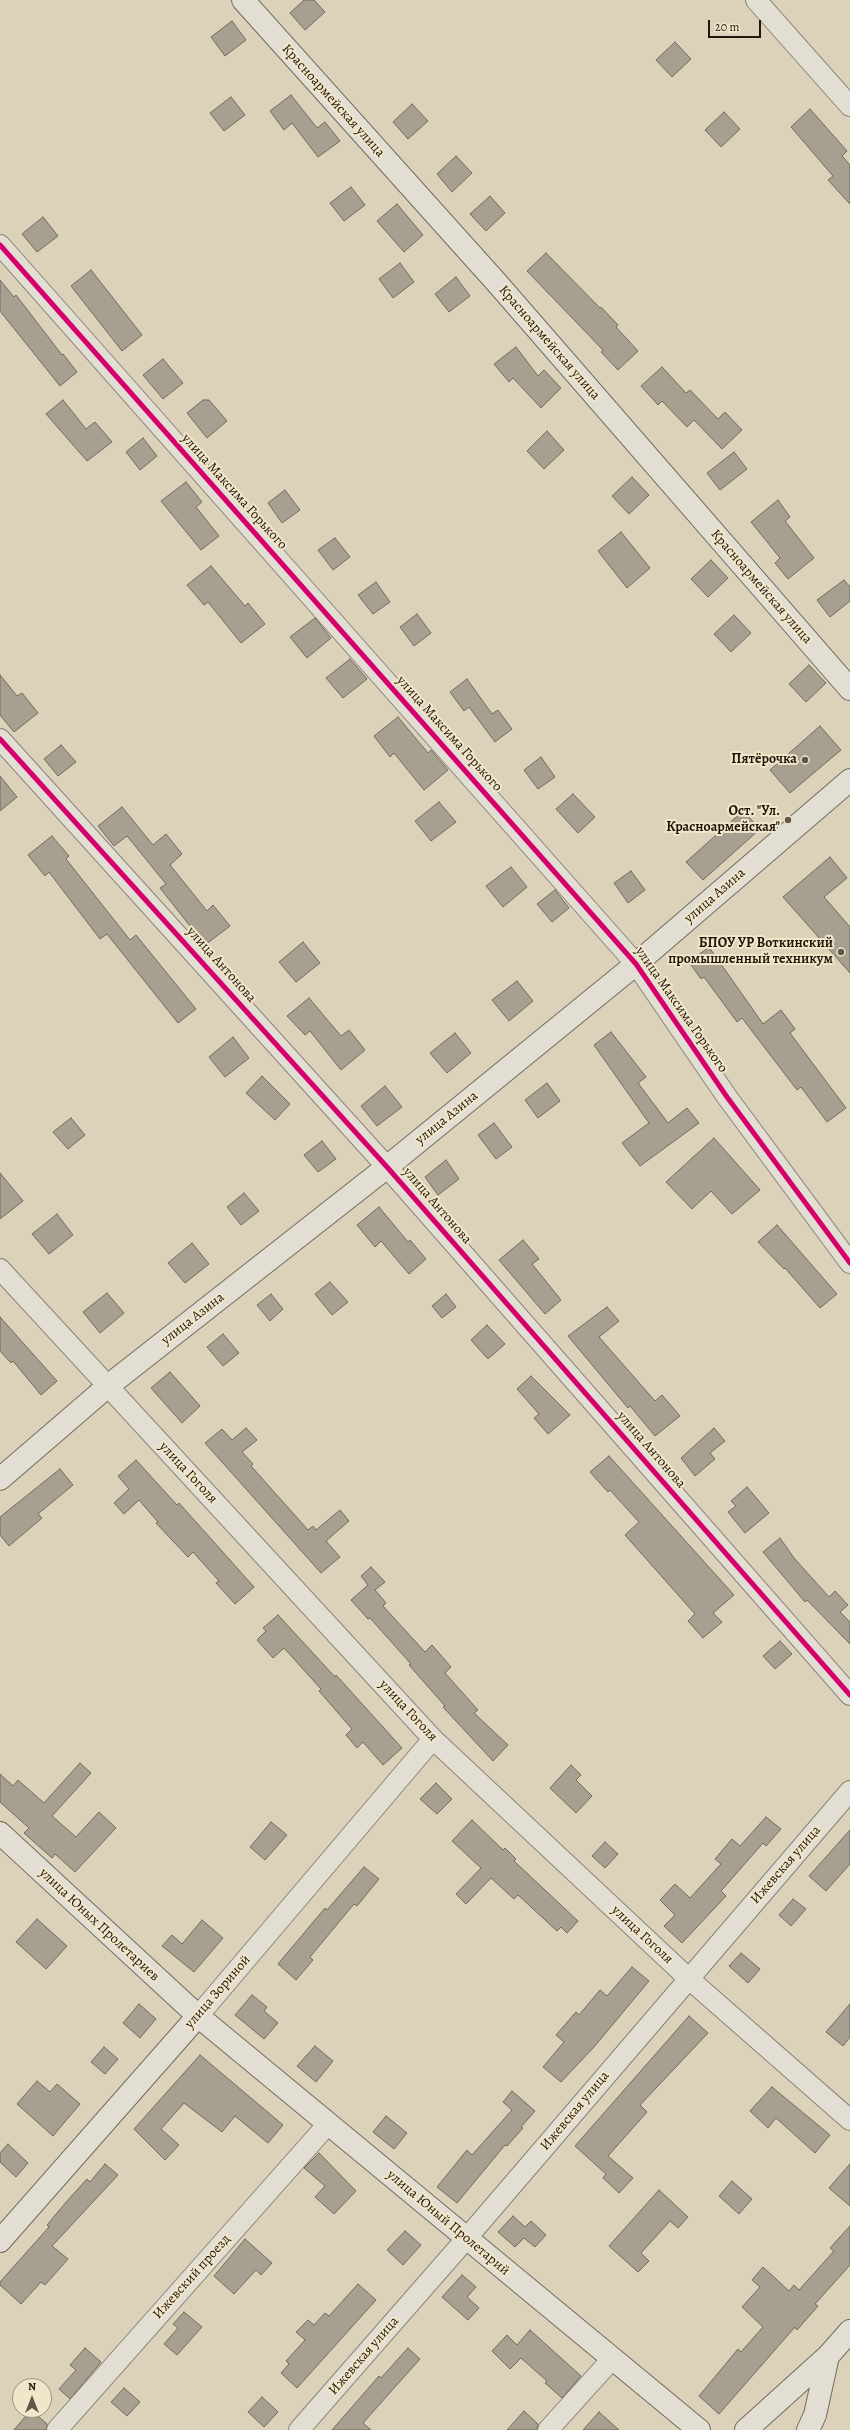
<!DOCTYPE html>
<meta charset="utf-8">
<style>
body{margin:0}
#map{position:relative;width:850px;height:2430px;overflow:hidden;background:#dcd2ba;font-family:Alegreya,serif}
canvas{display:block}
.north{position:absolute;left:12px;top:2378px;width:40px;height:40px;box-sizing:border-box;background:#f1e6ca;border:1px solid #9d937e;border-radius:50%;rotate:0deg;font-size:11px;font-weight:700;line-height:16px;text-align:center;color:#20160b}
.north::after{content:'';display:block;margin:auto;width:14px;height:18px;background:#625848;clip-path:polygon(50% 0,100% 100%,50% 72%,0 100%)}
.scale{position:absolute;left:708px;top:20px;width:53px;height:18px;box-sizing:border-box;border:2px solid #20160b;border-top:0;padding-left:5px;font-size:12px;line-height:14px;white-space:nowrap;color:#20160b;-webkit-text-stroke:3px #f1e6ca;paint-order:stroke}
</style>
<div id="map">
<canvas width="850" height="2430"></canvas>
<div class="north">N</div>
<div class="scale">20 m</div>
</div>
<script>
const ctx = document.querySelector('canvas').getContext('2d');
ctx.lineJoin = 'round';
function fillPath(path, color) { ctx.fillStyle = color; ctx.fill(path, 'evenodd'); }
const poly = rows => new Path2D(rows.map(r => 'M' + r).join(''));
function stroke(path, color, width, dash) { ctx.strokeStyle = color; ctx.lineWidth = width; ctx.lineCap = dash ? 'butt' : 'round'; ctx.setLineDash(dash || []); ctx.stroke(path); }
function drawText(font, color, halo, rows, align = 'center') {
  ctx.font = font + ' Alegreya,serif'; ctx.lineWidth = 4; ctx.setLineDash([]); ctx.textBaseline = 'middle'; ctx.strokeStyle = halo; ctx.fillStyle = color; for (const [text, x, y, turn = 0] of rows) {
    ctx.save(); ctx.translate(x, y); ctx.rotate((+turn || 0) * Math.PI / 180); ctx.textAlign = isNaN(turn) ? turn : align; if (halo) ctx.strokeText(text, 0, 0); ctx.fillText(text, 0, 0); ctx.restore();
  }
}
const building = poly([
 [304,0,314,0,325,12,305,30,290,13,304,0],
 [232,21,246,40,225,56,211,37,232,21],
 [675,42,691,59,672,77,656,60,675,42],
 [291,95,317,128,325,122,340,141,318,157,292,123,284,130,270,111,291,95],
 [231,97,245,115,224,131,210,113,231,97],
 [412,104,428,121,408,139,393,122,412,104],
 [810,109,847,151,842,156,850,165,850,204,828,180,833,176,791,127,810,109],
 [724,112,740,129,721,147,705,130,724,112],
 [456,156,472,173,452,192,437,174,456,156],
 [351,187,365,205,344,221,330,203,351,187],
 [490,196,505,213,486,231,470,214,490,196],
 [397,204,423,235,404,252,377,221,397,204],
 [43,217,58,236,37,252,22,234,43,217],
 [546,253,600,308,601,307,618,325,616,327,638,351,618,370,601,352,603,350,527,271,546,253],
 [400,263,414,282,393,298,379,279,400,263],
 [91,270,142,335,122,351,71,286,91,270],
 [456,277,470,296,449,312,435,294,456,277],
 [0,280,14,297,16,295,62,355,63,354,77,372,60,386,0,311,0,280],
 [516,347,538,376,544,370,561,388,541,408,513,378,509,382,494,364,516,347],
 [163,359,183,383,163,399,143,375,163,359],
 [662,367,686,393,690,390,718,419,725,412,742,430,722,449,694,420,687,427,662,401,658,405,641,386,662,367],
 [63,400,86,429,95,422,112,442,87,461,46,414,63,400],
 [203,400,209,400,227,421,207,438,187,413,203,400],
 [547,431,564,450,544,469,527,451,547,431],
 [143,438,157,456,140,470,126,452,143,438],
 [734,452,747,469,720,490,707,473,734,452],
 [632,477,649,495,629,514,612,496,632,477],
 [186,482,202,502,196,507,219,536,201,550,161,501,186,482],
 [285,490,300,510,282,523,268,503,285,490],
 [778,500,790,517,785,521,814,558,788,579,775,563,780,558,751,522,778,500],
 [621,532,650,568,627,588,598,551,621,532],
 [335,538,350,557,333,570,318,550,335,538],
 [711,560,728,578,708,597,691,579,711,560],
 [211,566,245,606,248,603,265,624,241,643,208,602,204,605,187,585,211,566],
 [844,580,850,587,850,601,830,617,817,600,844,580],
 [376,582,390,602,373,614,358,595,376,582],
 [417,614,431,633,414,646,400,627,417,614],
 [734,615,751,633,731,652,714,634,734,615],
 [315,618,331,638,307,658,290,637,315,618],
 [350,659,367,679,343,698,326,678,350,659],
 [809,665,826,683,806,702,789,684,809,665],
 [0,675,17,696,22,693,38,713,14,732,0,715,0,675],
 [467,679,492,714,498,710,512,729,495,742,469,707,464,711,450,692,467,679],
 [398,717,428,753,431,750,448,770,424,790,394,753,390,757,374,736,398,717],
 [820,726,841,750,790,793,770,770,820,726],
 [61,745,76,762,58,776,44,759,61,745],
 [541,757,555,777,538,789,524,770,541,757],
 [0,776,17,797,0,811,0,776],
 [573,794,595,817,578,833,556,809,573,794],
 [439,802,456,822,431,841,415,821,439,802],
 [122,807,153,845,166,834,182,854,170,865,207,911,213,905,230,926,205,945,160,888,166,884,127,836,114,846,98,826,122,807],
 [743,811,760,829,703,880,686,862,743,811],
 [52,836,69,856,66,859,130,940,136,935,196,1009,178,1023,107,934,100,939,49,872,45,876,28,855,52,836],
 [830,857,847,878,824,897,850,927,850,973,783,897,830,857],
 [511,867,527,887,503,907,486,886,511,867],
 [631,871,645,890,628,903,614,883,631,871],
 [555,890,569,908,552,922,537,904,555,890],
 [303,942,320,963,296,982,279,962,303,942],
 [709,947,763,1024,781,1010,795,1029,790,1033,846,1108,827,1122,801,1087,797,1090,742,1018,737,1022,704,977,701,979,689,962,709,947],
 [517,981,533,1001,509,1021,492,1000,517,981],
 [309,998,341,1036,349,1030,365,1050,341,1070,310,1031,305,1035,287,1016,309,998],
 [611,1032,646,1077,638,1083,668,1123,687,1108,699,1123,640,1166,622,1143,649,1123,594,1045,611,1032],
 [455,1033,471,1053,447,1073,430,1053,455,1033],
 [233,1037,249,1058,225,1077,209,1057,233,1037],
 [262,1076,290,1104,275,1120,246,1093,262,1076],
 [547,1083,560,1101,538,1118,525,1100,547,1083],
 [385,1086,402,1107,377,1126,361,1106,385,1086],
 [71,1118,85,1135,68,1149,53,1132,71,1118],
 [494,1123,512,1147,496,1159,478,1135,494,1123],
 [714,1138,760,1190,732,1214,711,1191,692,1209,666,1182,714,1138],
 [322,1141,336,1159,318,1172,304,1155,322,1141],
 [446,1160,459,1179,438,1195,425,1177,446,1160],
 [0,1173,23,1201,0,1219,0,1173],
 [244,1193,259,1211,241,1225,227,1207,244,1193],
 [379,1207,408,1242,410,1240,426,1259,409,1274,381,1241,375,1247,357,1225,379,1207],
 [57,1214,73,1235,49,1254,32,1234,57,1214],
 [777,1225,837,1294,820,1308,785,1268,784,1269,758,1242,777,1225],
 [523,1240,539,1259,532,1264,561,1300,545,1314,499,1260,523,1240],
 [192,1243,209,1264,185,1283,168,1263,192,1243],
 [330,1282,348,1302,332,1315,315,1294,330,1282],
 [107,1293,124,1313,100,1333,83,1312,107,1293],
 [271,1294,283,1309,270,1321,257,1305,271,1294],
 [446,1294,456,1307,442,1318,432,1306,446,1294],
 [607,1307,619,1321,599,1337,655,1401,662,1395,680,1416,655,1436,630,1406,628,1408,568,1336,607,1307],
 [0,1317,57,1381,41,1395,13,1361,11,1363,0,1351,0,1317],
 [487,1325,505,1344,488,1359,471,1340,487,1325],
 [223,1334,239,1353,223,1366,207,1347,223,1334],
 [170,1372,200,1406,182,1423,151,1388,170,1372],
 [531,1376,570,1415,548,1434,534,1418,539,1414,517,1389,531,1376],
 [246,1428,257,1440,242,1452,253,1464,251,1466,308,1530,313,1526,316,1530,340,1510,349,1521,326,1541,340,1557,321,1573,205,1443,222,1429,232,1440,246,1428],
 [714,1428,725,1441,710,1453,715,1459,695,1476,681,1458,714,1428],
 [609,1456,734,1595,713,1613,722,1622,703,1638,688,1621,695,1614,625,1535,639,1522,610,1490,608,1492,590,1472,609,1456],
 [136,1460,177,1505,179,1503,254,1587,235,1604,216,1583,219,1581,193,1552,188,1557,156,1523,158,1522,139,1500,124,1514,114,1503,129,1489,118,1476,136,1460],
 [60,1469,73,1485,38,1514,42,1518,9,1546,0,1535,0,1517,60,1469],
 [747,1487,769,1513,745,1533,728,1512,736,1506,731,1501,747,1487],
 [780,1538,794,1558,829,1597,835,1591,848,1605,840,1612,850,1622,850,1644,807,1600,805,1602,763,1552,780,1538],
 [371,1567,385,1582,375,1590,386,1603,383,1606,425,1652,432,1645,451,1667,445,1673,478,1710,474,1713,508,1745,493,1761,443,1707,445,1706,409,1665,411,1664,370,1618,368,1619,351,1600,368,1585,361,1576,371,1567],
 [278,1615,335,1677,336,1675,402,1748,383,1765,363,1742,357,1748,346,1735,352,1729,319,1691,321,1689,284,1648,273,1658,257,1640,266,1631,263,1628,278,1615],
 [780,1641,792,1654,775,1669,763,1656,780,1641],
 [80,1763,91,1773,52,1816,76,1837,99,1812,116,1828,75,1872,55,1854,52,1858,24,1833,29,1828,0,1802,0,1774,13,1786,18,1780,44,1803,80,1763],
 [571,1765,581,1775,576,1780,592,1796,576,1813,550,1788,571,1765],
 [436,1783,452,1799,437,1814,420,1799,436,1783],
 [766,1817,781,1829,766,1846,763,1843,721,1891,726,1896,682,1943,664,1926,675,1915,660,1900,675,1884,690,1898,721,1864,715,1859,732,1839,740,1846,766,1817],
 [472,1820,503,1850,505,1848,516,1859,514,1861,578,1921,567,1933,561,1927,557,1931,518,1895,514,1899,491,1878,466,1904,456,1894,481,1868,452,1841,472,1820],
 [271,1822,287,1835,265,1860,250,1847,271,1822],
 [850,1830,850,1864,826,1891,809,1876,850,1830],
 [605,1842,618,1854,605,1868,592,1856,605,1842],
 [364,1867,379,1879,357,1906,354,1904,310,1957,313,1960,296,1980,278,1964,325,1908,327,1910,364,1867],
 [793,1899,806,1909,791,1926,779,1915,793,1899],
 [37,1919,67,1946,46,1969,16,1942,37,1919],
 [202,1920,223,1938,194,1972,162,1946,172,1935,182,1944,202,1920],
 [741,1953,760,1969,748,1983,729,1966,741,1953],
 [632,1967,649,1981,594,2047,561,2082,543,2067,564,2042,556,2035,576,2012,579,2015,600,1990,607,1996,632,1967],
 [252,1995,267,2007,264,2011,278,2023,264,2039,235,2015,252,1995],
 [139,2004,156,2019,140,2038,123,2023,139,2004],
 [850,2004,850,2037,843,2046,826,2032,850,2004],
 [689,2016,708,2033,640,2105,647,2112,608,2156,633,2178,619,2193,603,2178,606,2174,575,2146,689,2016],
 [315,2046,333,2061,316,2082,297,2066,315,2046],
 [104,2047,118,2059,105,2074,91,2062,104,2047],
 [200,2055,283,2125,268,2143,235,2116,222,2132,184,2103,161,2129,179,2145,165,2160,134,2129,200,2055],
 [37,2081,50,2092,57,2084,80,2104,53,2136,17,2104,37,2081],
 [772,2087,830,2135,815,2153,776,2118,768,2128,750,2111,772,2087],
 [512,2091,535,2111,521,2127,523,2128,507,2146,505,2145,457,2203,437,2187,467,2150,472,2155,512,2110,503,2102,512,2091],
 [386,2116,407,2133,394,2149,373,2132,386,2116],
 [8,2144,28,2163,16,2177,0,2162,0,2153,8,2144],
 [319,2153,356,2191,334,2214,315,2197,325,2186,304,2168,319,2153],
 [105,2164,118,2175,52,2246,68,2259,45,2285,41,2282,21,2304,0,2285,0,2282,49,2227,47,2225,67,2201,87,2179,90,2182,105,2164],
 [850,2164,850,2206,829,2188,850,2164],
 [732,2181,752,2199,739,2214,719,2196,732,2181],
 [659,2190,688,2217,678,2228,670,2221,641,2253,649,2261,638,2272,609,2246,659,2190],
 [513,2216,525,2227,531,2221,546,2235,535,2247,524,2238,515,2247,498,2232,513,2216],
 [850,2226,850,2265,815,2304,818,2306,797,2330,795,2327,719,2414,699,2396,738,2349,741,2352,763,2327,742,2307,760,2287,752,2280,763,2267,789,2291,794,2285,799,2290,834,2251,830,2248,850,2226],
 [405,2231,421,2245,403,2265,387,2250,405,2231],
 [245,2239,272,2263,261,2275,256,2270,234,2294,214,2276,245,2239],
 [462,2275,476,2287,467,2297,479,2308,468,2320,442,2297,462,2275],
 [358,2284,376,2300,297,2388,281,2373,289,2364,286,2361,305,2340,296,2332,308,2320,314,2325,325,2313,329,2316,358,2284],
 [184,2312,202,2327,177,2355,164,2344,178,2328,173,2324,184,2312],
 [530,2330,581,2376,562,2398,545,2383,547,2381,521,2358,510,2369,492,2351,507,2335,517,2345,530,2330],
 [85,2348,101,2362,70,2399,59,2389,76,2370,70,2365,85,2348],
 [408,2348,420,2359,363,2423,371,2430,332,2430,379,2376,381,2378,408,2348],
 [124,2388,140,2402,127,2416,111,2402,124,2388],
 [262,2397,278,2412,264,2427,248,2412,262,2397],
 [31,2410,47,2424,46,2430,14,2430,31,2410],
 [524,2411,538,2424,537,2430,507,2430,524,2411],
 [599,2412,619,2430,583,2430,599,2412]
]);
fillPath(building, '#a79f90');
stroke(building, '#716b5e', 1);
const street = poly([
 [756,0,850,106],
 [0,245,636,964,727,1097,850,1263],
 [0,739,387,1167,850,1695],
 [0,1269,433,1739,688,1978,850,2120],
 [198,2016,433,1739],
 [57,2430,328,2124],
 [299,2430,466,2239,850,1791],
 [548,2430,612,2359]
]);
const secondary = poly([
 [243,0,497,283,850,689],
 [0,1479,108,1386,387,1167,636,964,850,780],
 [0,1833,198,2016,699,2430],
 [0,2241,198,2016],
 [746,2430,828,2356,850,2331],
 [808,2430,815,2415,828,2356]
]);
stroke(street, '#8b8476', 22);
stroke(secondary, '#716b5e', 24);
stroke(street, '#e3ded3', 20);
stroke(secondary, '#e3ded3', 22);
stroke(poly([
 [0,245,636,964,727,1097,850,1263],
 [0,739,387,1167,850,1695]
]), '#d6006c', 5);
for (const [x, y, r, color] of [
 [805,760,4,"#625848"],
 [788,820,4,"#625848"],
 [841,952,4,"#625848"]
]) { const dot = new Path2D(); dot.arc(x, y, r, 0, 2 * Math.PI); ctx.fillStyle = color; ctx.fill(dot); stroke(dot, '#f1e6ca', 1.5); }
drawText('14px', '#20160b', '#f1e6ca', [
 ["Красноармейская улица",333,101,48],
 ["Красноармейская улица",549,343,49],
 ["улица Максима Горького",234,492,48],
 ["Красноармейская улица",761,587,49],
 ["улица Максима Горького",449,734,48],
 ["улица Азина",715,896,-41],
 ["улица Антонова",221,965,48],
 ["улица Максима Горького",681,1010,55],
 ["улица Азина",447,1118,-39],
 ["улица Антонова",437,1206,49],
 ["улица Азина",193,1319,-38],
 ["улица Антонова",651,1450,49],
 ["улица Гоголя",188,1473,47],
 ["улица Гоголя",408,1711,47],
 ["Ижевская улица",786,1865,-49],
 ["улица Юных Пролетариев",99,1925,43],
 ["улица Гоголя",642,1935,43],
 ["улица Зориной",218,1992,-49],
 ["Ижевская улица",575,2111,-50],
 ["улица Юный Пролетарий",448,2223,40],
 ["Ижевский проезд",192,2277,-48],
 ["Ижевская улица",364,2356,-49]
]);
drawText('bold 14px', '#20160b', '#f1e6ca', [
 ["Пятёрочка",797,760],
 ["Ост. \"Ул.",780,812],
 ["Красноармейская\"",780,828],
 ["БПОУ УР Воткинский",833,944],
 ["промышленный техникум",833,960]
], 'right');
</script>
